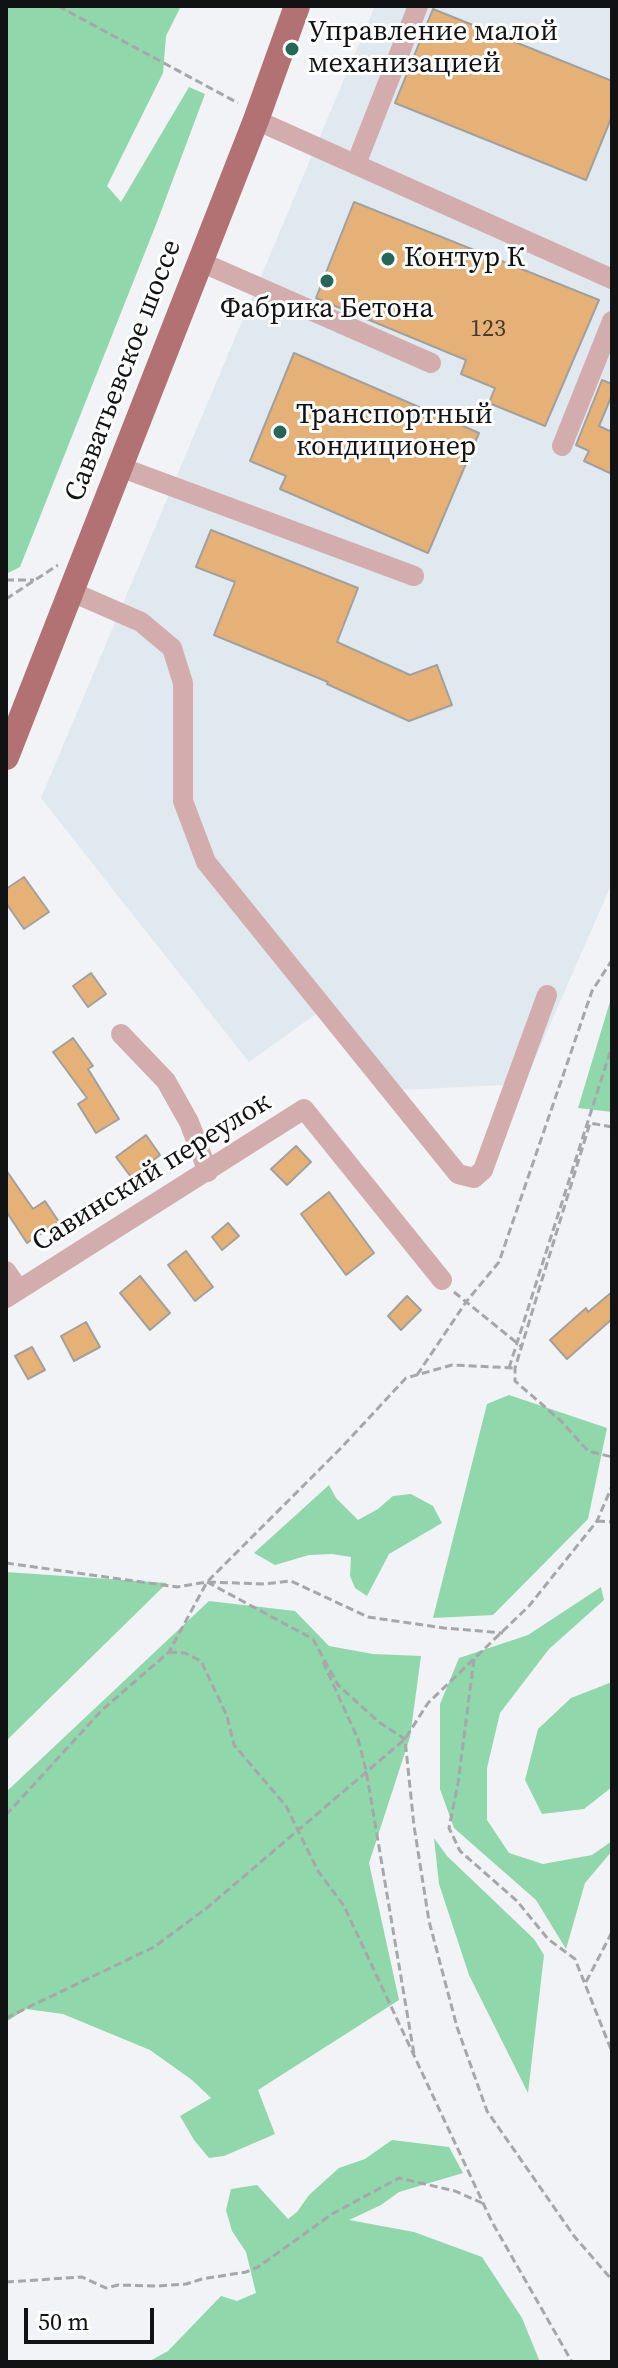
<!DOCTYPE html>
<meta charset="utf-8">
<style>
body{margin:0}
#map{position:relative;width:618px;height:2368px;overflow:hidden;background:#f1f3f6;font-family:"Source Serif 4",serif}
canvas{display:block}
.frame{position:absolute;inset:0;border:8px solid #111213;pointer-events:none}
.scale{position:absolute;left:24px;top:2308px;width:130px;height:36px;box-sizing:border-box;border:4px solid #111213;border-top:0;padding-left:10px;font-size:24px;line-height:28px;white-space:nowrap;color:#111213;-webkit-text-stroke:6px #fff;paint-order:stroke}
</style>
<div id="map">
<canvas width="618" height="2368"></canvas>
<div class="frame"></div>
<div class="scale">50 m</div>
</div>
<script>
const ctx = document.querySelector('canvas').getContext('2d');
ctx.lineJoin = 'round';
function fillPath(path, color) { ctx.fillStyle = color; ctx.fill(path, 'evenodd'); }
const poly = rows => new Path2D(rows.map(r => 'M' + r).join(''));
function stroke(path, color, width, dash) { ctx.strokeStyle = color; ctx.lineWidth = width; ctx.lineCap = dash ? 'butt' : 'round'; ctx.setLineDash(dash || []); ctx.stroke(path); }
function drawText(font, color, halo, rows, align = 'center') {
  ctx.font = font + ' "Source Serif 4",serif'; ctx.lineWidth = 6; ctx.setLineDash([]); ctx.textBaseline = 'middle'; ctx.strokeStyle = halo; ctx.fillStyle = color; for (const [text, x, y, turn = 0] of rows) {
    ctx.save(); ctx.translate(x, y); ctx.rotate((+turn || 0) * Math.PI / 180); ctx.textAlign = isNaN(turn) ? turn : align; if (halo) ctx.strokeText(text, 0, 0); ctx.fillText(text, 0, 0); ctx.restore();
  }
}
fillPath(poly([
 [375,6,612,6,612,883,524,1084,398,1090,327,1006,249,1062,41,798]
]), '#e0e8f0');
fillPath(poly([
 [6,6,181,6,166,36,163,73,107,186,121,202,189,87,205,94,157,222,20,567,6,574],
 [612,995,612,1112,578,1108],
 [509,1395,607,1428,588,1519,493,1615,433,1618,487,1404],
 [329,1485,336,1498,358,1520,378,1509,393,1496,411,1494,433,1506,442,1523,389,1554,367,1596,355,1588,350,1576,351,1557,332,1554,309,1555,275,1565,254,1553],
 [6,1572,167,1583,6,1741],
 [601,1587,604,1600,549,1649,500,1713,487,1768,487,1820,509,1853,543,1864,592,1855,612,1841,612,1851,585,1883,566,1949,536,1900,454,1828,440,1789,440,1704,459,1658,528,1635],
 [209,1601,295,1611,329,1646,373,1654,421,1656,410,1737,369,1863,399,2000,258,2090,275,2134,224,2156,209,2158,194,2140,180,2116,211,2098,192,2080,150,2050,63,2014,26,2009,6,2022,6,1792],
 [612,1682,612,1787,584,1809,542,1814,525,1780,538,1729,571,1698],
 [434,1838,447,1856,534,1939,544,1955,528,2093,469,1975,439,1884],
 [392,2140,449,2147,463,2173,399,2192,381,2205,349,2220,414,2232,482,2257,522,2318,540,2362,148,2362,168,2351,221,2296,237,2301,256,2293,246,2252,232,2231,226,2210,231,2189,257,2185,288,2219,297,2212,309,2195,339,2168,365,2159]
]), '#90d7ab');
const building = poly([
 [433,9,612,81,612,116,586,180,395,103,433,9],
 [354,202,599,300,545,426,489,403,495,388,461,374,466,360,316,298,354,202],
 [294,353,479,433,428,553,280,489,286,476,250,461,294,353],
 [602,380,612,384,612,395,599,426,612,432,612,474,584,461,589,451,576,445,602,380],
 [211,530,358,588,337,642,410,675,437,665,452,705,409,721,327,684,328,682,214,635,235,582,196,567,211,530],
 [24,877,49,912,24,929,6,903,6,889,24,877],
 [91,973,106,994,88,1007,73,986,91,973],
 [73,1038,93,1066,88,1069,119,1119,96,1133,78,1104,87,1098,53,1052,73,1038],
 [146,1135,160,1155,131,1177,116,1157,146,1135],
 [296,1146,311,1162,287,1185,271,1169,296,1146],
 [6,1170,33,1209,45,1201,59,1222,27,1243,6,1211,6,1170],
 [329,1192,374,1253,346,1275,301,1214,329,1192],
 [228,1223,239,1236,222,1250,212,1237,228,1223],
 [186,1251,213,1287,195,1301,168,1265,186,1251],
 [140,1276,170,1313,150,1330,120,1293,140,1276],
 [612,1292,612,1319,567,1359,550,1340,586,1308,588,1312,612,1292],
 [407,1296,421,1310,401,1330,388,1316,407,1296],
 [86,1322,100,1347,74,1361,61,1336,86,1322],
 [32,1347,45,1370,28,1379,15,1356,32,1347]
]);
fillPath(building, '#e6b176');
stroke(building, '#a2a09d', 2);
stroke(poly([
 [58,6,238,103],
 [6,580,34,580],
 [6,599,58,565],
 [612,1127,590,1123,515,1368,515,1381,560,1420,588,1451,612,1457],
 [454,1292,522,1347],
 [509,1368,612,1046],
 [417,1375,466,1302,499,1262,592,991,612,960],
 [597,1521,612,1522],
 [6,1563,177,1587,207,1582,264,1584,291,1581,368,1617,444,1628,503,1633],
 [207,1582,313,1639,338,1685,380,1723,405,1739,414,1826,429,1921,457,2027,487,2111,574,2236,612,2280],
 [169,1652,185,1653,201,1661,227,1716,234,1745,286,1806,318,1871,344,1906,492,2222,572,2362],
 [474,1659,458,1783,449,1828,460,1851,517,1901,548,1939,575,1959,612,2052],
 [323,1662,358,1739,366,1770,414,2054],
 [6,1815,102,1710,169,1652,207,1582,341,1448,406,1378,452,1365,515,1368],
 [586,1982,612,1932],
 [6,2018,154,1947,208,1907,405,1739,428,1703,529,1606,597,1521,612,1486],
 [6,2282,82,2277,106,2288,118,2285,158,2286,186,2284,202,2279,246,2272,258,2267,332,2214,399,2178,455,2191,482,2203]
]), '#a5a7a9', 3, [8, 4]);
stroke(poly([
 [256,120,612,279],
 [356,164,418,6],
 [201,262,431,363],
 [562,446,612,321],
 [120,467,414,576],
 [72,592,141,622,172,648,183,683,183,801,206,862,458,1174,474,1178,483,1170,547,995],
 [121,1034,166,1081,189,1122,208,1172],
 [6,1271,19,1290],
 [6,1298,304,1109,442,1280]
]), '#d3adad', 20);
stroke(poly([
 [6,757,256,120,297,6]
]), '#b27172', 26);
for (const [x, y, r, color] of [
 [292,49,8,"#246758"],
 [388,259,8,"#246758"],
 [327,281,8,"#246758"],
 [280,432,8,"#246758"]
]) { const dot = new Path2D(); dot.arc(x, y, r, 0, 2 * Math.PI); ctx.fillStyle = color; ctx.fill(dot); stroke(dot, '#fff', 3); }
drawText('24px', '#463a2c', null, [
 ["123",488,330]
]);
drawText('28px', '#111213', '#fff', [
 ["Управление малой",308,33],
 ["механизацией",308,65],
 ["Контур К",404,259],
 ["Фабрика Бетона",327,310,"center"],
 ["Транспортный",296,416],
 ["кондиционер",296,448]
], 'left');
drawText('28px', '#111213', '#fff', [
 ["Савватьевское шоссе",124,371,-69],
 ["Савинский переулок",152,1173,-32]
]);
</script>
